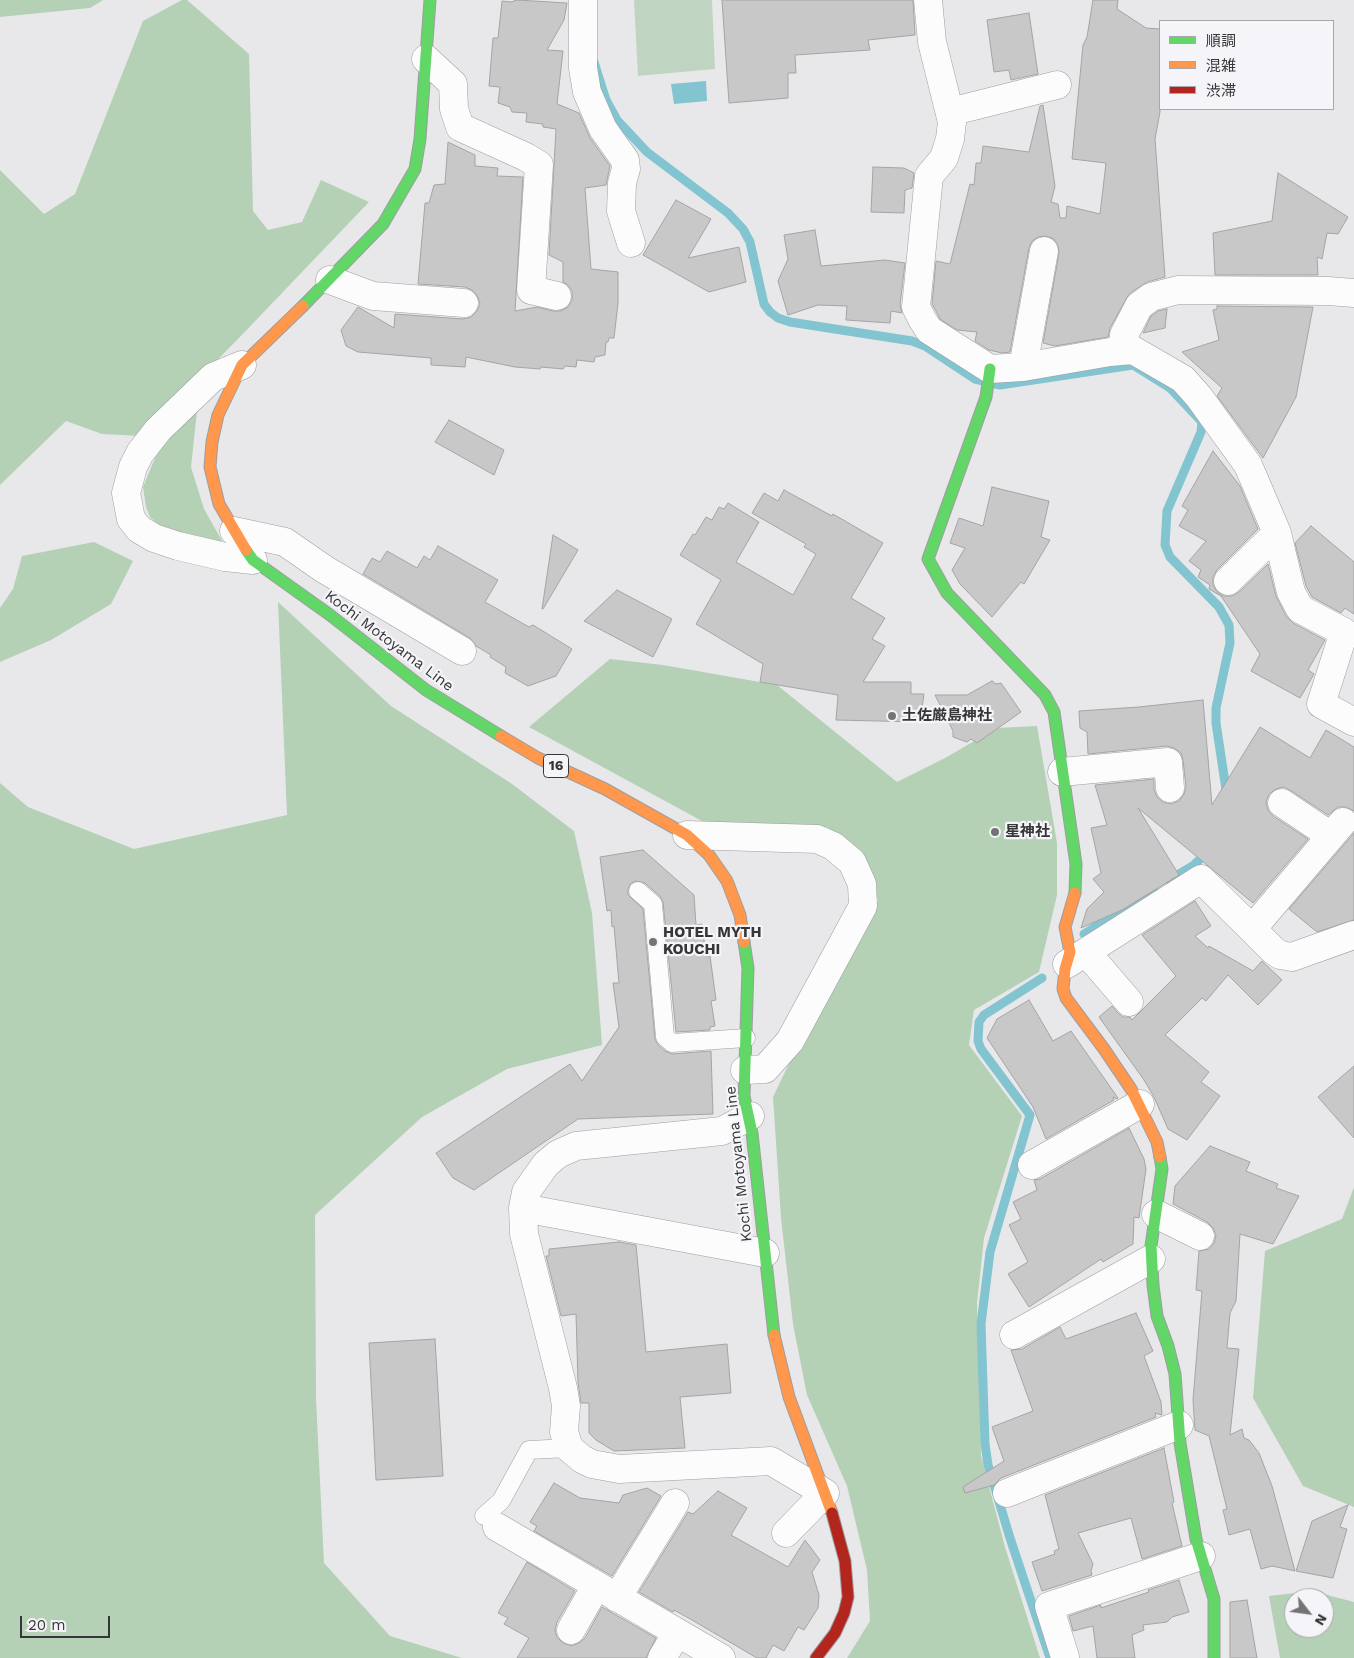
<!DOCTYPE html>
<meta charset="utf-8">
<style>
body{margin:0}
#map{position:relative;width:1354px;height:1658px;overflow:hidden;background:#e8e8eb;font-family:"Work Sans","Noto Sans JP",sans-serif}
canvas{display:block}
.legend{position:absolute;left:1159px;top:20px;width:175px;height:90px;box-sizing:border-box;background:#f4f4f9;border:1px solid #a8a8ac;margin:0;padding:6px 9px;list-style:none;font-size:15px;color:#363638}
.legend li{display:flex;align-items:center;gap:10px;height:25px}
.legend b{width:25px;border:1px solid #a8a8ac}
.north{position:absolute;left:1284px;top:1588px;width:50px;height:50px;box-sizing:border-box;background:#f4f4f9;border:1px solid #a8a8ac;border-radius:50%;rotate:120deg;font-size:14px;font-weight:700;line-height:20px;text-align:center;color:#363638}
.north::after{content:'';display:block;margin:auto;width:18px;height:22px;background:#747477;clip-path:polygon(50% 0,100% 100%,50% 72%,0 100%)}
.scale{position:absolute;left:20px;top:1616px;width:90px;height:22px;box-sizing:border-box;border:2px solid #363638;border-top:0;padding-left:6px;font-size:15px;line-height:18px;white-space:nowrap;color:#363638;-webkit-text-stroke:4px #f4f4f9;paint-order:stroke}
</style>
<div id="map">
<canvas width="1354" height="1658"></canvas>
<ul class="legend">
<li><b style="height:6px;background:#63d668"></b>順調</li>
<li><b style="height:6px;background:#ff974d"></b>混雑</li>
<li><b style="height:6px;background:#b3261e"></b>渋滞</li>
</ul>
<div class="north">N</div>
<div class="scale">20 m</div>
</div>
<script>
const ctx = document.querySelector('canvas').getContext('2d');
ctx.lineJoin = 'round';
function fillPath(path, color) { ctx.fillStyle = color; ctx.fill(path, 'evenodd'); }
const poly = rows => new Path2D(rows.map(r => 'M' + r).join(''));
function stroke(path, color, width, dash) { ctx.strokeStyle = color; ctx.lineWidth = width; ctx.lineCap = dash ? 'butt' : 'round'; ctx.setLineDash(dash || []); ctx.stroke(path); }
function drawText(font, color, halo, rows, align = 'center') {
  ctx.font = font + ' "Work Sans","Noto Sans JP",sans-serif'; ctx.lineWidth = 4.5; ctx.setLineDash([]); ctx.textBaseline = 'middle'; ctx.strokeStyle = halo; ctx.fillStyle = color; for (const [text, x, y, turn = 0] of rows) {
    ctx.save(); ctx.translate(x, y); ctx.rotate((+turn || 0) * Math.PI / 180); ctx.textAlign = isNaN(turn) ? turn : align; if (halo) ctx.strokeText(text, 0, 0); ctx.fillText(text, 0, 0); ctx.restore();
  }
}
fillPath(poly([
 [634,0,712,0,715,69,638,76]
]), '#c0d5c1');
fillPath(poly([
 [0,0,103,0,90,8,0,17],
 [182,0,187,0,249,54,253,211,268,230,302,222,321,180,369,202,238,339,142,436,102,434,66,421,0,485,0,170,44,214,75,194,143,21],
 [197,411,191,467,204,509,225,546,161,527,150,517,146,507,143,487,155,458,179,421],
 [94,542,133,561,111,604,51,640,0,662,0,608,13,589,22,556],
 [278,602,391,706,512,784,574,831,592,913,602,1045,507,1069,422,1117,315,1215,316,1399,324,1563,390,1636,462,1658,0,1658,0,783,28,807,134,849,287,815],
 [610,659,663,665,777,685,897,782,945,758,997,728,1037,726,1057,843,1057,895,1039,972,974,1010,969,1045,1022,1116,984,1238,977,1303,981,1456,1005,1547,1040,1658,847,1658,870,1621,867,1570,847,1486,807,1395,793,1324,781,1218,773,1097,794,1053,878,900,867,865,851,845,827,827,713,827,529,727],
 [1354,1187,1354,1507,1303,1486,1253,1398,1265,1251,1342,1219],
 [1312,1591,1354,1602,1354,1658,1280,1658,1269,1596],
 [1294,1598,1324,1598,1324,1628,1294,1628]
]), '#b4d0b5');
fillPath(poly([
 [706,81,707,101,674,104,671,84]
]), '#82c4cf');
stroke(poly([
 [594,62,606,100,617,120,647,152,728,213,743,229,750,242,764,304,770,312,778,318,790,322,912,341,925,346,975,379,1000,385,1133,365,1170,388,1202,422,1201,432,1167,511,1165,545,1170,557,1219,607,1229,625,1230,643,1216,708,1216,723,1227,796],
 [1169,880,1194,865,1208,851],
 [1084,934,1154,890],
 [1042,978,984,1015,979,1022,978,1041,981,1049,1030,1115,990,1252,981,1324,985,1444,988,1465,1010,1538,1050,1658]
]), '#82c4cf', 9);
const building = poly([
 [517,0,567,3,564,20,547,50,563,51,557,104,579,113,590,138,610,166,606,185,585,188,591,269,618,272,618,303,614,338,609,338,608,342,606,342,605,355,595,357,594,362,577,360,576,367,565,366,563,369,541,367,540,369,515,367,466,357,465,367,431,365,431,358,358,352,346,346,341,330,358,307,394,328,395,314,463,319,471,317,477,311,480,304,478,297,472,290,465,287,418,284,425,203,429,203,434,185,445,184,448,142,475,155,475,166,498,168,497,176,523,177,515,311,537,307,553,311,561,311,568,307,572,300,572,291,568,285,563,282,563,262,549,255,556,129,543,127,543,124,526,122,527,113,512,112,510,107,498,103,500,87,489,86,493,38,498,38,502,1,511,2,517,0],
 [722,0,913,0,915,35,868,40,870,50,795,55,796,73,788,73,788,98,729,103,722,0],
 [1093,0,1118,0,1117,9,1146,28,1160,29,1160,112,1155,139,1165,277,1147,282,1129,294,1110,328,1108,337,1055,346,1043,343,1059,253,1058,245,1054,239,1046,236,1038,237,1032,241,1029,248,1010,352,1002,353,989,350,975,341,977,332,957,330,940,319,936,311,932,304,936,261,950,264,970,184,974,185,976,163,981,163,983,146,1029,152,1040,106,1043,105,1055,186,1051,202,1058,204,1060,218,1066,218,1067,206,1100,214,1106,163,1072,159,1083,45,1087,37,1093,0],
 [1029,13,1038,74,1011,80,1009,70,994,72,987,20,1029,13],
 [873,167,904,168,914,173,912,188,905,190,904,213,871,212,873,167],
 [1278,173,1348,217,1338,234,1327,233,1322,259,1317,257,1318,275,1215,275,1213,233,1272,221,1278,173],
 [676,200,711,219,688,258,739,247,746,282,709,292,643,255,676,200],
 [815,230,821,266,885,260,905,263,900,305,902,313,891,311,890,323,846,320,847,306,818,305,788,315,778,281,788,259,784,235,815,230],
 [1217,306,1313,307,1296,397,1263,458,1217,396,1222,388,1182,352,1219,340,1213,310,1217,309,1217,306],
 [1167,309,1165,328,1143,333,1151,316,1158,311,1167,309],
 [449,420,504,450,494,475,435,442,449,420],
 [1213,451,1240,486,1258,529,1217,570,1213,577,1213,585,1217,592,1223,596,1232,596,1239,592,1268,564,1276,596,1286,616,1293,623,1325,640,1308,670,1314,674,1300,698,1251,671,1260,654,1221,596,1209,589,1210,585,1198,577,1201,570,1189,561,1206,541,1179,526,1188,510,1182,506,1213,451],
 [992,487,1049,501,1041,537,1050,540,1024,584,1021,582,992,617,960,584,952,570,965,548,950,543,959,518,983,526,992,487],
 [784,490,832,516,833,514,883,543,851,598,885,618,872,639,885,646,863,682,911,682,911,694,924,694,920,722,836,720,838,695,760,682,763,664,696,624,721,580,680,555,693,534,695,535,706,517,712,520,719,507,724,509,728,503,759,522,736,562,793,595,816,554,804,547,806,544,752,513,764,493,778,501,784,490],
 [1311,526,1354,562,1354,614,1345,608,1341,613,1312,597,1306,586,1295,543,1311,526],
 [553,535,578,550,543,609,542,609,553,535],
 [438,546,498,580,485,602,529,627,533,625,572,649,556,676,528,686,505,673,506,667,490,657,491,655,476,646,470,638,363,574,372,558,380,562,387,551,417,568,424,556,430,560,438,546],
 [617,590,672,619,653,657,584,621,617,590],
 [992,681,996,684,1001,683,1021,712,977,743,971,739,967,742,953,737,953,731,935,695,967,695,992,681],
 [1203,700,1212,805,1260,727,1310,758,1326,730,1354,747,1354,811,1346,807,1338,807,1328,815,1290,790,1283,787,1276,789,1269,794,1266,802,1268,810,1273,816,1308,839,1253,903,1138,808,1179,875,1122,910,1081,928,1087,909,1104,892,1093,879,1101,873,1091,828,1107,825,1095,785,1154,779,1154,789,1157,797,1163,802,1171,804,1179,801,1184,794,1186,787,1183,760,1181,753,1174,748,1167,746,1088,754,1087,732,1080,728,1079,711,1139,707,1203,700],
 [1354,833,1354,920,1317,932,1289,909,1354,833],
 [643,850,694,895,696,925,702,924,706,957,710,956,716,1000,711,1001,715,1026,710,1027,710,1030,676,1032,663,902,660,896,645,883,635,881,630,884,628,889,628,895,643,909,655,1039,658,1045,665,1051,672,1054,711,1051,713,1114,578,1119,474,1190,453,1178,436,1153,570,1064,582,1081,619,1027,613,983,619,983,614,926,612,927,611,910,607,911,600,857,643,850],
 [1195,901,1211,926,1195,936,1208,948,1209,946,1253,971,1262,961,1282,980,1258,1005,1228,975,1206,1001,1202,998,1165,1035,1209,1072,1201,1082,1220,1096,1187,1140,1168,1129,1154,1097,1144,1080,1099,1017,1112,1006,1118,1013,1123,1017,1130,1017,1132,1020,1176,976,1142,935,1195,901],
 [1029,1000,1053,1041,1071,1031,1118,1098,1117,1099,1113,1097,1114,1100,1046,1139,1033,1107,987,1038,997,1019,1029,1000],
 [1354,1066,1354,1138,1318,1097,1354,1066],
 [1129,1128,1144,1159,1146,1169,1139,1218,1134,1217,1133,1244,1103,1262,1101,1259,1029,1307,1008,1274,1028,1262,1009,1225,1021,1219,1013,1202,1037,1190,1034,1180,1040,1179,1129,1128],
 [1210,1146,1250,1162,1246,1171,1278,1184,1276,1188,1299,1196,1273,1244,1240,1234,1236,1301,1230,1313,1227,1348,1239,1349,1230,1435,1242,1429,1244,1438,1249,1440,1259,1453,1272,1486,1295,1571,1272,1566,1261,1569,1250,1529,1229,1535,1223,1510,1227,1509,1209,1436,1195,1430,1193,1400,1202,1291,1196,1290,1199,1251,1209,1249,1214,1243,1216,1235,1213,1228,1207,1222,1173,1204,1175,1186,1210,1146],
 [619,1242,636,1245,646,1352,727,1344,731,1393,680,1397,685,1448,614,1451,596,1440,589,1433,589,1403,581,1403,578,1382,576,1314,561,1316,546,1256,549,1256,549,1249,619,1242],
 [1136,1313,1153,1351,1144,1356,1161,1402,1162,1415,1155,1413,1156,1417,1001,1478,994,1485,965,1493,963,1487,1004,1461,992,1427,1033,1411,1011,1350,1022,1349,1060,1327,1066,1339,1136,1313],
 [435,1339,443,1476,376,1480,369,1343,435,1339],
 [1164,1448,1174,1502,1172,1503,1182,1546,1142,1559,1131,1518,1078,1533,1093,1564,1091,1571,1092,1575,1042,1591,1032,1562,1055,1554,1054,1551,1059,1549,1045,1495,1164,1448],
 [554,1483,580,1498,619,1503,623,1495,647,1488,661,1496,612,1576,534,1531,537,1526,530,1522,554,1483],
 [718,1491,747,1508,731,1535,788,1567,805,1540,820,1560,812,1572,819,1595,818,1608,804,1630,798,1627,784,1651,773,1645,766,1658,757,1658,692,1620,674,1610,673,1612,639,1592,688,1512,693,1514,718,1491],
 [1348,1505,1340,1527,1347,1529,1333,1578,1296,1571,1312,1521,1348,1505],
 [527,1562,575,1591,557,1622,555,1630,557,1637,563,1643,572,1646,579,1643,585,1638,602,1607,656,1638,646,1658,517,1658,529,1638,504,1624,508,1618,498,1613,527,1562],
 [1179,1580,1189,1612,1172,1617,1167,1622,1143,1625,1144,1630,1132,1635,1135,1658,1097,1658,1093,1626,1073,1631,1069,1616,1101,1605,1101,1608,1149,1592,1148,1590,1179,1580],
 [1247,1600,1257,1658,1230,1658,1230,1602,1247,1600]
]);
fillPath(building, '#c9c8c9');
stroke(building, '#a4a3a5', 1);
const lane = poly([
 [638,891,653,904,665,1037,672,1043,746,1038],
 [484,1516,501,1501,529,1450,569,1448]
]);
const street = poly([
 [583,0,583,68,587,92,603,129,625,160,626,169,622,183,621,211,631,243],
 [928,0,932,42,952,122,950,139,944,158,929,176,916,307,922,319,929,330,990,369,1023,367,1110,352,1133,350,1183,379,1199,397,1248,465,1277,533,1291,592,1300,609,1344,632,1321,704,1354,722],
 [426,59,453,84,454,109,460,127,526,157,539,165,531,290,557,296],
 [950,112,1057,85],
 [330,280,373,296,464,303],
 [1122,351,1124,335,1139,306,1151,297,1178,290,1328,291,1354,293],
 [242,365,213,377,158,430,140,453,133,467,126,493,131,519,139,529,154,538,178,546,225,557,253,560],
 [1023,367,1044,251],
 [234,531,285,542,324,569,462,651],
 [1228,581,1277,533],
 [1062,772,1168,762,1170,788],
 [1282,803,1331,836],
 [687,835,817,839,833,846,852,862,862,884,863,906,790,1041,765,1069,745,1070],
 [1252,929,1273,950,1280,955,1292,957,1354,935],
 [1086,952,1129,1002],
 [1067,964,1201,879,1252,929,1343,822],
 [750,1116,722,1131,576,1146,558,1154,546,1164,526,1192,523,1208,524,1234,563,1388,566,1406,564,1432,569,1448,582,1459,592,1464,619,1469,771,1461,825,1493,786,1533],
 [1032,1165,1140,1104],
 [523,1208,765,1253],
 [1156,1214,1200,1236],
 [1014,1335,1151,1259],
 [1007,1493,1179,1425],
 [497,1527,721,1658],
 [617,1598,675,1503],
 [571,1630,596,1586],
 [1065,1657,1049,1606,1201,1556],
 [662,1658,677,1633]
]);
const fast = poly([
 [303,306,383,224,415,169,420,139,430,0],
 [990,369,986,397,928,559,947,593,1045,695,1054,712,1076,864,1075,893],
 [246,550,253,560,330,615,426,690,501,736],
 [744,942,748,968,744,1096,752,1133,774,1335],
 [1160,1157,1162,1169,1151,1246,1153,1285,1157,1316,1168,1346,1175,1374,1180,1443,1196,1539,1214,1599,1214,1658]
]);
const slow = poly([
 [246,550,219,504,210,467,212,442,218,415,242,365,303,306],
 [501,736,538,758,605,789,687,835,709,855,727,881,740,915,744,942],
 [1075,893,1065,927,1070,952,1065,969,1063,989,1066,998,1104,1049,1131,1089,1157,1142,1160,1157],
 [774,1335,789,1397,832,1513]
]);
const jam = poly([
 [816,1658,835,1633,844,1613,848,1597,845,1561,832,1513]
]);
stroke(lane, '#9e9ea0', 19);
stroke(street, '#9e9ea0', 29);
stroke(fast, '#9e9ea0', 13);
stroke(slow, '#9e9ea0', 13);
stroke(jam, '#9e9ea0', 13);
stroke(lane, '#fcfcfc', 18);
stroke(street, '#fcfcfc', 28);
stroke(fast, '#63d668', 11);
stroke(slow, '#ff974d', 11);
stroke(jam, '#b3261e', 11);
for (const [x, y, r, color] of [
 [892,716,5,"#747477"],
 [995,832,5,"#747477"],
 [653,942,5,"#747477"]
]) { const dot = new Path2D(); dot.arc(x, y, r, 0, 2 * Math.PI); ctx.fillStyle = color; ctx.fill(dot); stroke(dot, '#f4f4f9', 2); }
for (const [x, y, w] of [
 [556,766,25]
]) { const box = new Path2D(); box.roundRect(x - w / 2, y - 11.5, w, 23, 4); ctx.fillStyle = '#f4f4f9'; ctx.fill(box); stroke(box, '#363638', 1); }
drawText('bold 14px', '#363638', null, [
 ["16",556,766]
]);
drawText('15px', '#363638', '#f4f4f9', [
 ["Kochi Motoyama Line",389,641,37],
 ["Kochi Motoyama Line",739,1164,-96]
]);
drawText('bold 15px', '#363638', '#f4f4f9', [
 ["土佐厳島神社",902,716],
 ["星神社",1005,832],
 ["HOTEL MYTH",663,933],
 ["KOUCHI",663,950]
], 'left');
</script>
